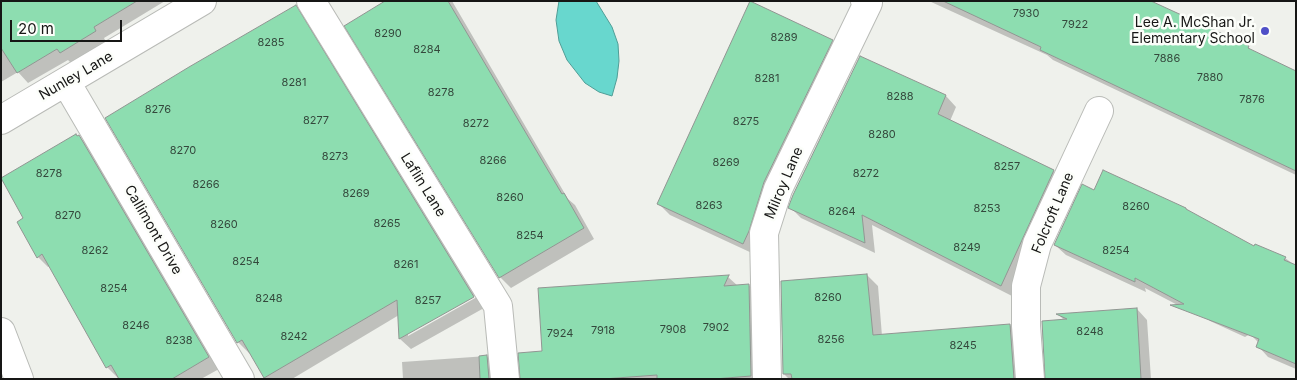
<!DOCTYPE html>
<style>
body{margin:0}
#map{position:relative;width:1297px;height:380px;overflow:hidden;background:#eff1ec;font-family:Inter,sans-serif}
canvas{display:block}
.frame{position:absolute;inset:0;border:2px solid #161615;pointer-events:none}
.scale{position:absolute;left:10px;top:20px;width:112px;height:22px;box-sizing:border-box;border:2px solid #161615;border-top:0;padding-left:6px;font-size:15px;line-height:18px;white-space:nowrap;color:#161615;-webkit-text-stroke:4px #fcfefa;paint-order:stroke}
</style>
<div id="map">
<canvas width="1297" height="380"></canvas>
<div class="frame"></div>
<div class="scale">20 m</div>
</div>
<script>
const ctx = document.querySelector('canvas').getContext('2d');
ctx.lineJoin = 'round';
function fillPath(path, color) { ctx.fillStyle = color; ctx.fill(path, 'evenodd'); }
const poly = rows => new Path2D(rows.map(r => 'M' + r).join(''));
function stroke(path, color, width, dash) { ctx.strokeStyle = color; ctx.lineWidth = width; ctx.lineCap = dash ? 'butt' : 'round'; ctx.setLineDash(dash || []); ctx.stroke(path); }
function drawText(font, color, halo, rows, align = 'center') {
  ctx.font = font + ' Inter,sans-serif'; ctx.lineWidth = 5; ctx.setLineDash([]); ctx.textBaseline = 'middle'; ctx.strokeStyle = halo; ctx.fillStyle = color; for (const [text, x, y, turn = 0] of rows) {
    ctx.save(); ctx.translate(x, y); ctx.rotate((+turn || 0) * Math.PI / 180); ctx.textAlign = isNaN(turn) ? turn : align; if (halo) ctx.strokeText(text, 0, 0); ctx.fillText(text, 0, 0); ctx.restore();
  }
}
const water = poly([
 [559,1,596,1,612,27,618,44,619,61,617,78,612,96,599,92,585,83,567,60,559,41,556,20,559,1]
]);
fillPath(water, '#68d7ce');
stroke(water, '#4f9d96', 1);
fillPath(poly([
 [1,1,165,1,104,38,106,42,71,63,68,60,28,83,18,72,1,82],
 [388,1,452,1,568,199,575,205,594,239,511,288,500,277],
 [929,1,1148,1,1248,47,1252,52,1296,74,1296,175,1053,60,1047,55],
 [296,7,307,18,476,295,408,333,408,336,477,297,484,308,411,349,400,339,399,315,292,379,266,379,250,352,249,353,238,342,107,119],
 [832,41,843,52,754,254,670,215,659,204],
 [861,57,946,96,956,107,950,121,1053,171,1064,182,1012,296,872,225,875,253,801,218,790,207],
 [79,136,89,147,219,369,201,379,118,378,107,367,50,266,48,267,38,257,25,219],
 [1095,191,1285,258,1296,266,1296,369,1268,357,1258,346,1259,343,1250,334,1245,337,1210,321,1199,310,1191,312,1145,288,1146,292,1066,255,1055,245],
 [867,275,878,286,882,336,1010,325,1021,336,1024,379,789,379,784,374],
 [728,277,738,286,749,285,760,296,761,379,522,379,543,352],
 [1137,309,1147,320,1151,379,1047,379,1065,321,1059,315],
 [487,356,497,367,498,379,403,379,402,362]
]), '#0003');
const building = poly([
 [1,1,137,1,94,27,96,31,60,53,57,49,17,73,1,48,1,1],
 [385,1,448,1,562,194,564,193,584,228,499,278,344,26,385,1],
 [750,1,833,40,764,182,749,231,743,244,657,204,750,1],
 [943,1,1151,1,1249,46,1248,48,1296,71,1296,171,1040,50,1041,47,943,1],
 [296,5,474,297,399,339,397,300,264,378,242,340,237,343,105,118,189,67,296,5],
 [860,56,946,95,938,114,1054,170,1001,286,862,215,865,243,788,208,793,195,860,56],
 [76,134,77,136,79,135,209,357,172,379,119,379,111,365,106,368,42,254,37,258,17,222,23,218,1,178,76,134],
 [1103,170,1186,208,1186,209,1254,246,1255,244,1286,257,1284,260,1296,265,1296,364,1256,347,1259,339,1170,305,1184,304,1135,278,1135,282,1054,245,1082,184,1094,190,1103,170],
 [867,274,873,335,1010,324,1014,379,792,379,791,374,783,374,781,281,867,274],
 [729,275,724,286,749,284,751,376,714,379,657,379,657,375,603,379,520,379,518,353,542,351,538,288,729,275],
 [1137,308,1141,379,1045,379,1042,321,1067,319,1056,314,1137,308],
 [487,355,489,379,480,379,479,356,487,355]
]);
fillPath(building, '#8dddb0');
stroke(building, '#919592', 1);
const minor = poly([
 [311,1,498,306,505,379],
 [66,82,240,379],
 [1,120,202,1],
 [1,332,19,379],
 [767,379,764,233,778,189,868,3,865,1],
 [1030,379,1026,326,1026,286,1037,244,1099,111]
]);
stroke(minor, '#b9bbb7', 30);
stroke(minor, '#fff', 28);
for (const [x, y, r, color] of [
 [1265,31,5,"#4f50c7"]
]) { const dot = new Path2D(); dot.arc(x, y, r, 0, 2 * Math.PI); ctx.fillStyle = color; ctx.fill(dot); stroke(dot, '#fcfefa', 2); }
drawText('11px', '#34483c', null, [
 ["7930",1026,14],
 ["7922",1075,25],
 ["8290",388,34],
 ["8289",784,38],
 ["8285",271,43],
 ["8284",427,50],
 ["7886",1167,59],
 ["7880",1210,78],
 ["8281",767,79],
 ["8281",294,83],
 ["8278",441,93],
 ["8288",900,97],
 ["7876",1252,100],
 ["8276",158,110],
 ["8277",316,121],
 ["8275",746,122],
 ["8272",476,124],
 ["8280",882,135],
 ["8270",183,151],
 ["8273",335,157],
 ["8266",493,161],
 ["8269",726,163],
 ["8257",1007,167],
 ["8278",49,174],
 ["8272",866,174],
 ["8266",206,185],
 ["8269",356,194],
 ["8260",510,198],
 ["8263",709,206],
 ["8260",1136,207],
 ["8253",987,209],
 ["8264",842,212],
 ["8270",68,216],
 ["8265",387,224],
 ["8260",224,225],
 ["8254",530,236],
 ["8249",967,248],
 ["8262",95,251],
 ["8254",1116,251],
 ["8254",246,262],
 ["8261",406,265],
 ["8254",114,289],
 ["8260",828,298],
 ["8248",269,299],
 ["8257",428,301],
 ["8246",136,326],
 ["7902",716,328],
 ["7908",673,330],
 ["7918",603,331],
 ["8248",1090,332],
 ["7924",560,334],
 ["8242",294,337],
 ["8256",831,340],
 ["8238",179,341],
 ["8245",963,346]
]);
drawText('14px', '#161615', '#fcfefa', [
 ["Lee A. McShan Jr.",1255,23],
 ["Elementary School",1255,39]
], 'right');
drawText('14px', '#161615', '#fcfefa', [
 ["Nunley Lane",76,76,-30],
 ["Milroy Lane",784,183,-67],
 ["Laflin Lane",423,185,58],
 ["Folcroft Lane",1053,213,-67],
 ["Callimont Drive",153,230,60]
]);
</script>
